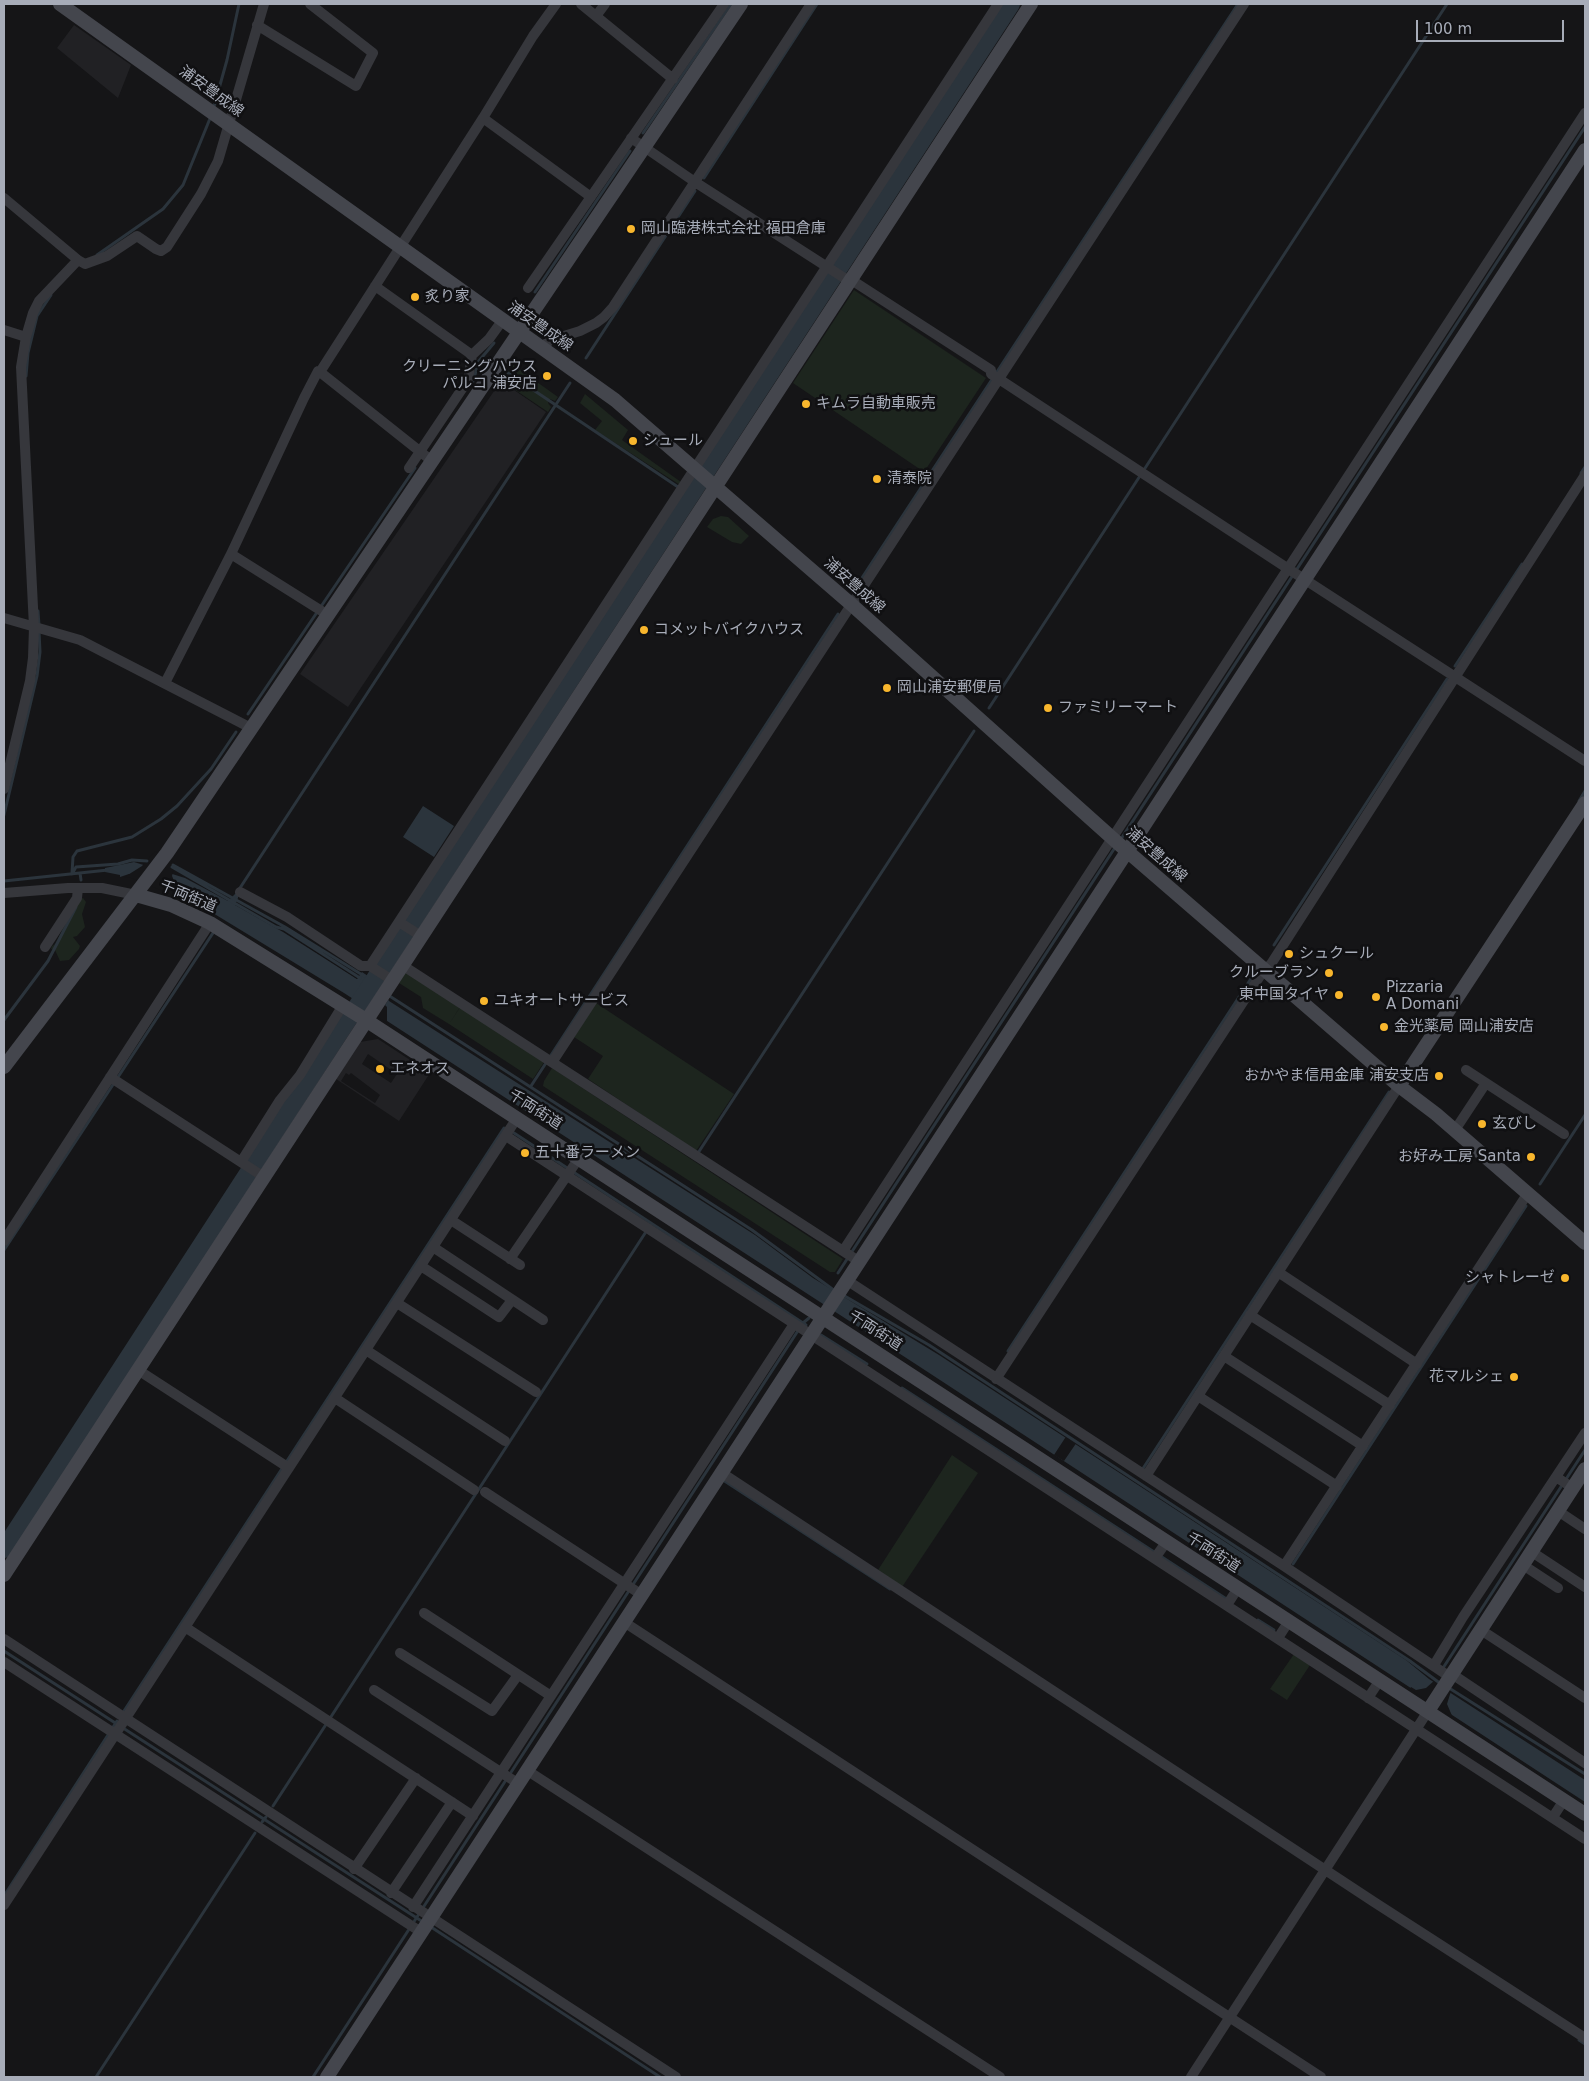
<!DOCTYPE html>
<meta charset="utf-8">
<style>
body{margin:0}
#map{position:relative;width:1589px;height:2081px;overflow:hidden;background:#151517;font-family:"DejaVu Sans",sans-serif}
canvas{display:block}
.frame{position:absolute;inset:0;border:5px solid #a7acb8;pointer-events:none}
.scale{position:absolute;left:1416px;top:20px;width:148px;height:22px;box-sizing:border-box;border:2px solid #a7acb8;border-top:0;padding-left:6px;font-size:15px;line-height:18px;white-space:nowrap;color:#a7acb8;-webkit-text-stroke:4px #101012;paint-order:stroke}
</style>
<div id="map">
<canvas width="1589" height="2081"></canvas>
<div class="frame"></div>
<div class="scale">100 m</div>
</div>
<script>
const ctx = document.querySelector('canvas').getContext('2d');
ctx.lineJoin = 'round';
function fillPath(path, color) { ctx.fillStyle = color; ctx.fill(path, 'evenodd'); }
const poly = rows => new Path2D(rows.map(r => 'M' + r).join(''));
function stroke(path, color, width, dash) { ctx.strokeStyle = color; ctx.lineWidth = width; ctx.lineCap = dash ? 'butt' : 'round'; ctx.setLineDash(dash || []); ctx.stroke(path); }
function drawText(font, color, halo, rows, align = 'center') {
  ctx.font = font + ' "DejaVu Sans","Noto Sans JP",sans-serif'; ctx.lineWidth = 5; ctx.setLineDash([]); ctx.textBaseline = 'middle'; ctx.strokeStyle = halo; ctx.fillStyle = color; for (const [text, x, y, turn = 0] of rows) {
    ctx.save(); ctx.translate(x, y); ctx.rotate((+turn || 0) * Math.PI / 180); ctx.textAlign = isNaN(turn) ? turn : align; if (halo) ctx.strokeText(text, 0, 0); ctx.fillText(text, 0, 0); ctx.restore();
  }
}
fillPath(poly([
 [74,25,131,65,118,98,57,48],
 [501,381,546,412,348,707,300,674],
 [378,1039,430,1073,399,1121,336,1079,360,1042],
 [368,1054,397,1074,391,1083,362,1064],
 [346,1073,349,1075,351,1073,380,1095,375,1103,341,1081]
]), '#212124');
fillPath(poly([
 [854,290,986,378,924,472,793,383],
 [513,365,558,397,555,401,550,399,548,403,551,407,548,412,502,381],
 [585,394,628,430,622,440,681,482,680,485,595,430,602,421,580,403],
 [721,516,728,517,749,536,741,544,732,542,707,527,713,519],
 [83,898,86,902,82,914,85,927,77,936,73,937,80,946,79,949,69,960,60,961,55,950,51,949,52,946,55,944,78,900],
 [406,972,460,1007,449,1024,423,1008,421,997,399,983],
 [596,1003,734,1094,696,1151,588,1079,603,1056,574,1037],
 [461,1006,544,1062,533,1079,449,1024],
 [552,1068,843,1259,835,1272,830,1272,543,1086,544,1081],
 [952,1455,978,1473,902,1587,878,1570],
 [1294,1654,1310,1665,1287,1700,1270,1689]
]), '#1d251e');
fillPath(poly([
 [423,806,454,826,434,857,403,837],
 [134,862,185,878,228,901,236,893,238,894,238,898,235,905,283,932,357,979,362,972,380,984,389,1001,755,1235,813,1278,939,1355,1406,1660,1429,1679,1585,1780,1585,1802,914,1363,344,993,203,907,129,874,120,877,120,875,105,872,105,868]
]), '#2b343c');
fillPath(poly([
 [155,851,175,863,172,876,182,899,129,877,123,878,142,866],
 [245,908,284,930,356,976,359,971,361,972,357,979,283,931,244,909],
 [380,984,384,986,390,997,385,1005,387,1007,387,1023,362,1007,366,1005],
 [1067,1435,1077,1442,1064,1461,1054,1455],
 [1435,1680,1451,1691,1447,1704,1453,1718,1410,1689,1411,1687,1416,1690,1426,1688]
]), '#151517');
stroke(poly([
 [213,110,227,60,239,4],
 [643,133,731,4],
 [704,178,817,4],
 [97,255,163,209,183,185,211,116],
 [535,292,630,151],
 [586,358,695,191],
 [508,373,678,487],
 [26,376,28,353,37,316,51,295],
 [471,385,474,379,478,362,494,343],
 [1581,473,1585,467],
 [684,491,690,495],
 [854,590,1238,4],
 [38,611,39,625],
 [1455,666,1522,564],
 [989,708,1447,4],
 [248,714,415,468],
 [1579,801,1585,791],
 [4,815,37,676,40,652,39,631],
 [1121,839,1585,127],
 [173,865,285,927,364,976],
 [172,867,276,927,284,929,360,978],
 [72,873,73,857,77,851,132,837,161,819,177,806,211,769,236,732],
 [80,873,81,880],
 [72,874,76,867,118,864,132,860,147,861],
 [4,881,108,870],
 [238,891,570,383],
 [1274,945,1447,679],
 [388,995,752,1230,835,1291],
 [4,1020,48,961,76,907],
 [531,1086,838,614],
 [514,1133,806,1325],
 [698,1153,974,731],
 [1540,1184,1585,1115],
 [4,1250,213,933],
 [838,1273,1116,846],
 [843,1295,929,1345,1410,1661,1441,1684],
 [821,1335,867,1364],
 [1008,1351,1254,974],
 [902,1388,1228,1600],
 [1142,1470,1389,1092],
 [723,1480,890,1589],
 [1293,1564,1526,1206],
 [1258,1620,1274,1630],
 [4,1651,423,1922],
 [1443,1668,1585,1450],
 [1449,1688,1585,1774],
 [124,1711,504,1128,505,1129],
 [273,1806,651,1224],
 [262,1822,266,1817],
 [4,1896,117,1721],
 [431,1927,660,2077],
 [1579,2040,1585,2044],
 [96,2077,255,1833],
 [313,2077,803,1323,809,1318]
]), '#2b343c', 3);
stroke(poly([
 [358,1005,1011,4],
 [4,1549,349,1018]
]), '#2b343c', 18);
stroke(poly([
 [581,4,673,79],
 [596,16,605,4],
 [257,25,356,86,373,53,310,4],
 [483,118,591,197],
 [631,138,695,182,849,281],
 [4,198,78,260,85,264,107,256,137,236,156,249,161,251,167,247,201,194,218,161,264,4],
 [850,279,991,370,991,374,999,379,1287,568,1585,761],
 [375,286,472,355],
 [528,288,724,4],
 [4,330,26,337],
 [541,347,551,340,580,331,596,323,604,317,613,307,811,4],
 [320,372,432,461],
 [409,468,468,380,472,355,489,339,502,321],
 [231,554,328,615],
 [4,618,80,640,251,728],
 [165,683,231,554,304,398,318,371,320,372,483,118,533,36,556,4],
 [4,789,30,681,33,658,34,627,21,367,26,337,33,313,39,301,78,260],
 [240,892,287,917,361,966,370,966,392,980],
 [4,893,68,888,102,888,136,895],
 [399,922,421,936],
 [45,947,77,898,78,888],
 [402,965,860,1262],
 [370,966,998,4],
 [553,1061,1244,4],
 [1466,1070,1564,1134],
 [110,1077,264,1177],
 [1455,1130,1486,1083],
 [506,1136,1585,1839],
 [241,1162,280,1100,300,1075,343,1005],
 [451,1220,520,1265],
 [4,1241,210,923],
 [433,1247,543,1320],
 [843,1251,1585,113],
 [510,1259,579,1158],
 [421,1266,499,1317,512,1300],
 [1278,1272,1417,1364],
 [848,1281,1284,1566,1450,1677],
 [397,1303,536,1392],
 [1250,1315,1390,1405],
 [366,1350,505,1441],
 [1224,1356,1363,1446],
 [138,1370,289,1468],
 [996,1379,1260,976,1271,964,1585,475],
 [1198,1396,1337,1486],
 [335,1398,474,1490],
 [722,1473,1374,1902,1585,2038],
 [1146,1476,1399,1086],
 [1556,1477,1573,1488],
 [485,1492,642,1595],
 [1558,1511,1585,1529],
 [1532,1552,1585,1587],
 [1155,1558,1167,1541],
 [1523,1565,1558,1588],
 [1284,1566,1528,1193],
 [1227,1605,1238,1588],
 [424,1613,551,1696],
 [624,1622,1321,2077],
 [185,1627,473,1816],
 [1481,1630,1585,1698],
 [1278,1638,1289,1621],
 [4,1639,676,2077],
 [400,1653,492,1711,518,1675],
 [4,1662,421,1932],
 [1434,1665,1463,1617,1585,1433],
 [1452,1674,1585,1763],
 [374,1690,519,1784],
 [1368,1698,1380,1680],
 [528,1771,1000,2077],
 [1553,1817,1564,1800],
 [354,1869,416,1778],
 [391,1893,452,1802],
 [4,1905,517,1118],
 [413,1907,794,1324],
 [1191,2077,1428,1711]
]), '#36373c', 10);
stroke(poly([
 [60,4,615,400,852,605,1120,845,1399,1086,1436,1114,1585,1243],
 [136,895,171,905,210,923,358,1015,1585,1814],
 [4,1067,167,853,741,4],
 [1399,1086,1585,803],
 [4,1575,1031,4],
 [1428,1711,1585,1469],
 [327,2077,1585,150]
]), '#44464d', 14);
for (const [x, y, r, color] of [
 [631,229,5,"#f8b62d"],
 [415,297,5,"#f8b62d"],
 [547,376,5,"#f8b62d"],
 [806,404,5,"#f8b62d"],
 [633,441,5,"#f8b62d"],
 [877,479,5,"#f8b62d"],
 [644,630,5,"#f8b62d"],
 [887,688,5,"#f8b62d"],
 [1048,708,5,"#f8b62d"],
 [1289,954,5,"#f8b62d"],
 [1329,973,5,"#f8b62d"],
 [1339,995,5,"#f8b62d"],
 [1376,997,5,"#f8b62d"],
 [484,1001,5,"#f8b62d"],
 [1384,1027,5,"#f8b62d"],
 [380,1069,5,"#f8b62d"],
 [1439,1076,5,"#f8b62d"],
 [1482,1124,5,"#f8b62d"],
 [525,1153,5,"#f8b62d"],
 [1531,1157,5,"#f8b62d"],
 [1565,1278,5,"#f8b62d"],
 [1514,1377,5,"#f8b62d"]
]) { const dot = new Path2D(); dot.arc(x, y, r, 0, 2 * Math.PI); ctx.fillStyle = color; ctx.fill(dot); stroke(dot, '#101012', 2); }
drawText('15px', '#a7acb8', '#101012', [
 ["浦安豊成線",211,92,36],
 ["浦安豊成線",540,327,35],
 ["浦安豊成線",854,586,41],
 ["浦安豊成線",1156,855,41],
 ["千両街道",188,897,23],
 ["千両街道",535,1110,33],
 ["千両街道",875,1331,33],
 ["千両街道",1213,1553,33]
]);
drawText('15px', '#a7acb8', '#101012', [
 ["岡山臨港株式会社 福田倉庫",641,229],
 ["炙り家",425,297],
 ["クリーニングハウス",537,367,"right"],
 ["パルコ 浦安店",537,384,"right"],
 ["キムラ自動車販売",816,404],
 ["シュール",643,441],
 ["清泰院",887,479],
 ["コメットバイクハウス",654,630],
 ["岡山浦安郵便局",897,688],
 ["ファミリーマート",1058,708],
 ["シュクール",1299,954],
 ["クルーブラン",1319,973,"right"],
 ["Pizzaria",1386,988],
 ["A Domani",1386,1005],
 ["東中国タイヤ",1329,995,"right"],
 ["ユキオートサービス",494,1001],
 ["金光薬局 岡山浦安店",1394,1027],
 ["エネオス",390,1069],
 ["おかやま信用金庫 浦安支店",1429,1076,"right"],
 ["玄びし",1492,1124],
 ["五十番ラーメン",535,1153],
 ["お好み工房 Santa",1521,1157,"right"],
 ["シャトレーゼ",1555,1278,"right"],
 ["花マルシェ",1504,1377,"right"]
], 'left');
</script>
